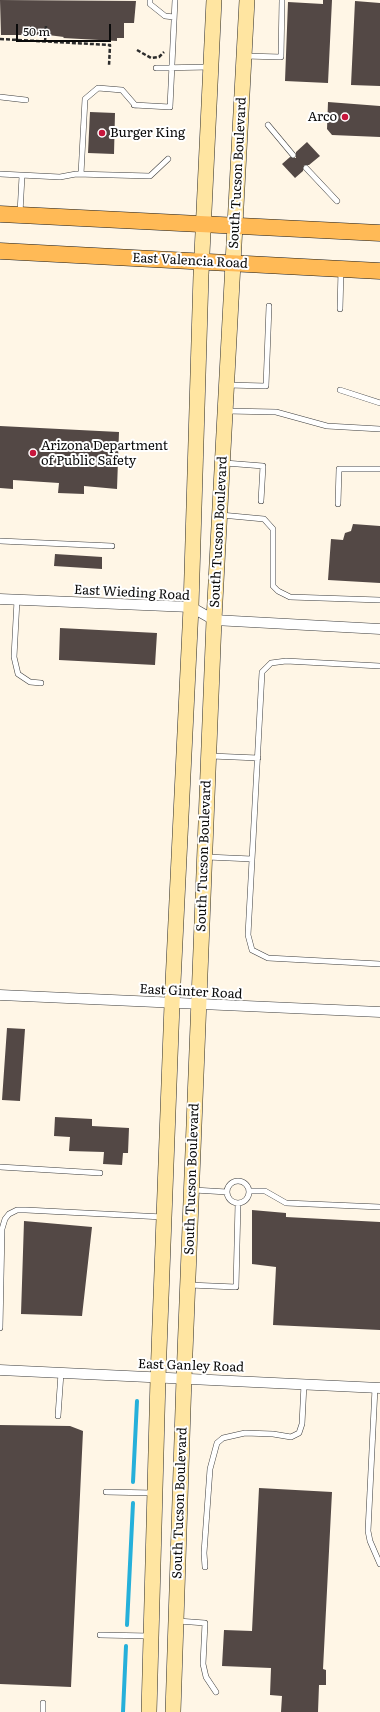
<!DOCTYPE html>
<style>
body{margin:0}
#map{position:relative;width:380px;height:1712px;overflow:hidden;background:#fff6e6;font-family:Literata,serif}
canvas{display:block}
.scale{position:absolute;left:16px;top:24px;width:95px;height:18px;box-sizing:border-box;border:2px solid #0a0a0a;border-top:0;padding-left:5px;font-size:12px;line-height:14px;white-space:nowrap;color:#0a0a0a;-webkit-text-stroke:3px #fff;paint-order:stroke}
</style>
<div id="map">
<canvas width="380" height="1712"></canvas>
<div class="scale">50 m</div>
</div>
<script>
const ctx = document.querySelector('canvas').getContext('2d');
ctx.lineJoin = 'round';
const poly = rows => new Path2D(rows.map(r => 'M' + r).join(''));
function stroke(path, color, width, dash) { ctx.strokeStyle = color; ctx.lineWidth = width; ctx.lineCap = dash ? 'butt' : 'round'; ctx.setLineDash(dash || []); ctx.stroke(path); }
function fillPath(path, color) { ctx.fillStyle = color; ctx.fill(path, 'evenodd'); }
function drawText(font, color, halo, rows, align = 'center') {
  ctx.font = font + ' Literata,serif'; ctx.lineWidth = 4; ctx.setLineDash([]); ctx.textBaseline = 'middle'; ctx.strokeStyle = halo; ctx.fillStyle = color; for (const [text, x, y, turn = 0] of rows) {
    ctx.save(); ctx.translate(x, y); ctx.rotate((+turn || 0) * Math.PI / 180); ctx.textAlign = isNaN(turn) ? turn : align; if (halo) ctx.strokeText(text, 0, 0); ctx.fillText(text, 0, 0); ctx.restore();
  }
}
stroke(poly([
 [133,1482,137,1401],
 [127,1625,133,1503],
 [123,1712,126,1646]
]), '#25b0da', 4);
fillPath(poly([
 [0,0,136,1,134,23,124,23,124,38,117,38,117,41,63,38,64,37,48,35,1,35],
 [323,0,332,0,328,83,285,81,288,2,323,4],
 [355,1,380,3,380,86,351,85],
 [328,102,380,106,380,137,332,135,327,129],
 [90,112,115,113,114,154,88,153],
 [307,142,320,156,309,165,304,165,303,171,295,178,282,164,290,157,296,158,296,152],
 [0,426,119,432,117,489,84,486,84,494,58,493,59,483,13,480,13,489,0,488],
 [353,524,380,526,380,583,328,580,331,539,343,540,345,533,351,531],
 [55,554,102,557,102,569,54,566],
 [60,628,157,633,155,665,59,660],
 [7,1028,25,1029,20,1101,2,1100],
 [55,1117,92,1119,92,1126,129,1128,128,1153,123,1153,122,1165,103,1164,104,1152,69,1151,70,1137,54,1136],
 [252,1210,286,1213,286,1217,380,1222,380,1330,273,1325,276,1267,252,1264],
 [24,1221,92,1227,82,1316,21,1314],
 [0,1425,70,1426,83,1431,71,1687,0,1684],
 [259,1488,332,1492,323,1669,326,1670,326,1685,319,1685,318,1712,281,1712,282,1696,270,1695,271,1668,222,1666,224,1630,252,1631]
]), '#534845');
const lane = poly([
 [150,0,150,4,165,16,174,17],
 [245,56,281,57,282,0],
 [156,68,210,67],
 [0,97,26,100],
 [134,105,170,107,175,0],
 [268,125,293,155],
 [306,168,337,201],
 [0,174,60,177,76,174,150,176,168,159],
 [81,174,85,99,98,88,122,90,135,105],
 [20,213,22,176],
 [340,309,341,270],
 [228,385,266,386,269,306],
 [340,390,380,403],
 [227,411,276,412,327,426,380,429],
 [225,463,263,466,261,501],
 [338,504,339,469,380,469],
 [221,515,264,519,273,529,273,586,278,591,290,597,380,600],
 [0,541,112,546],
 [17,600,14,657,18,674,30,682,41,683],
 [380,666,286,661,271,663,262,672,248,935,252,950,268,958,380,964],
 [211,756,258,758],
 [207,857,252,859],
 [0,1167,100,1173],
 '227 1192a11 11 0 1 1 22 0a11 11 0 1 1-22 0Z',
 [194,1190,227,1192],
 [250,1191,265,1191,286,1203,380,1207],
 [189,1285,236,1287,238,1203],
 [0,1328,2,1229,5,1219,9,1214,17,1210,26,1210,163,1217],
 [375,1388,368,1531,370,1541,380,1564],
 [58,1416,61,1373],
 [106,1492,154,1493],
 [205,1567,204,1553,210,1469,217,1443,223,1438,245,1433,273,1434,291,1437,299,1433,302,1424,304,1384],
 [178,1621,205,1623,203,1664,206,1677,216,1692],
 [100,1635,150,1636],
 [43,1712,43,1703]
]);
const street = poly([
 [0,599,191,607,214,620,380,629],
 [0,995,380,1012],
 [0,1370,380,1388]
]);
const secondary = poly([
 [149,1712,158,1378,172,1004,191,607,201,275,214,0],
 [173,1712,184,1378,214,620,247,0]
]);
const primary = poly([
 [0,214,380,233],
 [0,251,380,271]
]);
stroke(lane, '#3d3d3d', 6);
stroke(street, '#3d3d3d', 11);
stroke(secondary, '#2c2c2c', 16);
stroke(primary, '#1b1b1b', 17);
stroke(poly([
 [0,39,110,45,109,66],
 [45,42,46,26],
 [137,50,151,58,159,57,164,52]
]), '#2c2c2c', 2.5, [4, 2]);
stroke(lane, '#fff', 5);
stroke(street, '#fff', 10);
stroke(secondary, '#ffe5a1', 15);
stroke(primary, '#ffba56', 16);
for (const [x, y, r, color] of [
 [345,117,4,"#c6163c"],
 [102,133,4,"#c6163c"],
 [33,453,4,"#c6163c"]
]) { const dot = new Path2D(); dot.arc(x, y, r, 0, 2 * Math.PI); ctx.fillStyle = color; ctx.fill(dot); stroke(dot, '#fff', 1.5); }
drawText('13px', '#0a0a0a', '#fff', [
 ["Arco",337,117,"right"],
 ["Burger King",110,133],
 ["Arizona Department",41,446],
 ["of Public Safety",41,461]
], 'left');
drawText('13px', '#0a0a0a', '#fff', [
 ["South Tucson Boulevard",238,173,-87],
 ["East Valencia Road",190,261,3],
 ["South Tucson Boulevard",219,532,-87],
 ["East Wieding Road",132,593,3],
 ["South Tucson Boulevard",204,856,-88],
 ["East Ginter Road",191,992,3],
 ["South Tucson Boulevard",192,1179,-88],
 ["East Ganley Road",191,1366,2],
 ["South Tucson Boulevard",180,1503,-88]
]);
</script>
